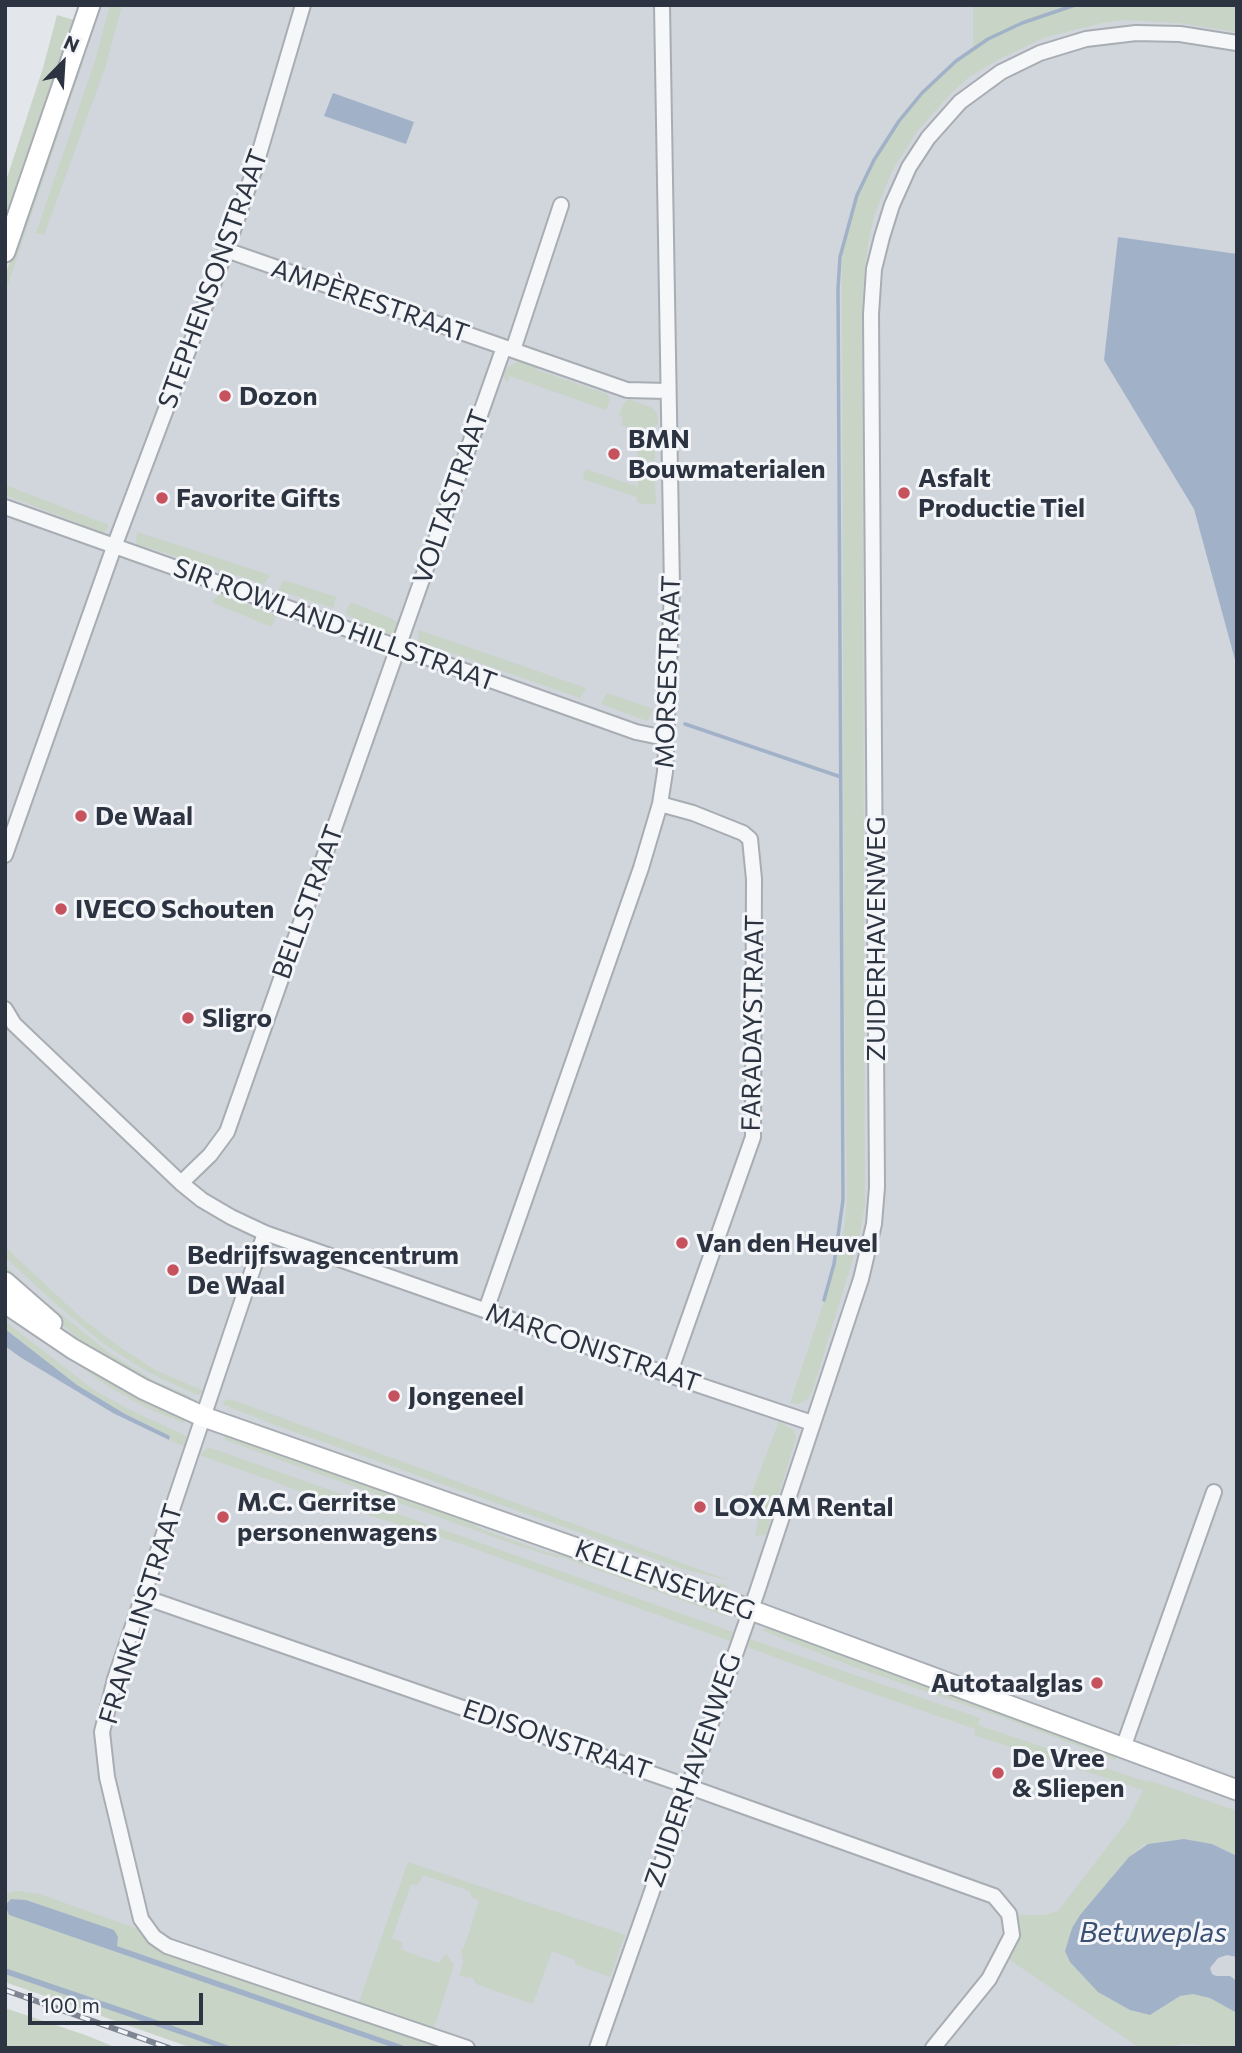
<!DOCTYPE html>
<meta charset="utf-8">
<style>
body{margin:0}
#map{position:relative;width:1242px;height:2053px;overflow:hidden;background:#e3e6ea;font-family:Commissioner,sans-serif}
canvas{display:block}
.frame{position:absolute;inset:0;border:7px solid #2c3341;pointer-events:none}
.north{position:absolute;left:28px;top:28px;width:70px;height:70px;-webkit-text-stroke:5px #f3f5f8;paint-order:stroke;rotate:24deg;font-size:19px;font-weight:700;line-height:28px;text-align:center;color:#2c3341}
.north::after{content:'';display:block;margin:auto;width:24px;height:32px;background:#2c3341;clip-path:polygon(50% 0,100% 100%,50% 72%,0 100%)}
.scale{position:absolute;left:28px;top:1993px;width:175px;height:32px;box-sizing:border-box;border:4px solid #2c3341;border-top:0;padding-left:9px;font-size:21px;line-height:24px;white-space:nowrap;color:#2c3341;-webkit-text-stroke:5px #f3f5f8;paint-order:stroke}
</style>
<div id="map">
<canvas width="1242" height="2053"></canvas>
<div class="frame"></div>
<div class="north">N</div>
<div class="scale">100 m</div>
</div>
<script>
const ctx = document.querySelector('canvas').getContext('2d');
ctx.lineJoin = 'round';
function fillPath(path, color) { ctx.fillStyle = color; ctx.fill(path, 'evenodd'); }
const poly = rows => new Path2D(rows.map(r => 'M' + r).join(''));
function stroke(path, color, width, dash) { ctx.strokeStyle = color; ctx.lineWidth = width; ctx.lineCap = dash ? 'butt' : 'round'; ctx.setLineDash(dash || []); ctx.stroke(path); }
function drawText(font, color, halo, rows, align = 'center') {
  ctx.font = font + ' Commissioner,sans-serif'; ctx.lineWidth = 6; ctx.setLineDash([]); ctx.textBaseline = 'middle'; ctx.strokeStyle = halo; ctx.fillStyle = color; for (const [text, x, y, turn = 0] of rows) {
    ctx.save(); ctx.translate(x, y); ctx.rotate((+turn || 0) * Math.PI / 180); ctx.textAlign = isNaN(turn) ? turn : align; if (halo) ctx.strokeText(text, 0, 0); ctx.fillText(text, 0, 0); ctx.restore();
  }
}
fillPath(poly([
 [98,5,1237,5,1237,266,1206,506,1237,623,1237,2048,400,2048,5,1914,5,277]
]), '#d1d5dc');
fillPath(poly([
 [93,5,98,5,82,65,5,293,5,276],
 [110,5,122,5,105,68,44,235,36,233,95,61],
 [973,5,1237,5,1237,32,1178,23,1125,20,1102,23,1046,37,999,59,969,77,951,93,917,131,892,171,874,215,868,244,863,288,862,324,865,1204,859,1239,813,1389,808,1399,798,1404,790,1403,827,1293,844,1230,847,1202,844,990,842,262,847,229,856,199,870,167,891,130,911,103,943,71,973,48],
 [57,15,74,20,5,224,5,184,43,68],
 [518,362,536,365,537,370,607,394,610,400,606,410,510,376,507,383,503,375,508,367],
 [629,399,652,408,657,414,658,422,654,429,655,461,638,460,637,431,621,425,623,417,619,415,625,402],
 [586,469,638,487,638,469,654,470,656,504,641,504,637,502,637,497,583,479],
 [5,485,109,525,104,533,5,495],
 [137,532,270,575,264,584,136,544],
 [284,580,336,597,333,608,278,590],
 [220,594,276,616,271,627,212,602],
 [351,602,399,622,392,635,345,614],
 [419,630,586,688,580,698,418,641],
 [607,693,653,709,647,721,601,704],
 [5,1247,80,1317,121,1348,157,1371,204,1391,198,1395,173,1384,146,1371,104,1344,56,1304,5,1257],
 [5,1265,30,1289,108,1352,153,1380,192,1397,178,1397,127,1373,83,1342,40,1307,5,1270],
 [5,1321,92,1389,128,1409,186,1436,185,1447,169,1440,170,1437,114,1408,77,1385,5,1329],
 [16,1321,186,1417,183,1423,145,1407,109,1387],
 [227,1399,238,1402,731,1581,683,1569,275,1425,222,1404],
 [227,1413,705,1581,728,1585,724,1590,234,1418],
 [779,1421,794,1431,796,1438,766,1535,755,1536,762,1503,750,1498],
 [223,1434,478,1524,477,1527,482,1529,540,1550,558,1555,558,1550,717,1607,729,1617,559,1556,558,1558,519,1546,225,1440],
 [208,1447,733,1632,730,1641,456,1542,355,1511,200,1455],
 [773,1628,1118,1752,1115,1760,1004,1718,854,1667,761,1630],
 [750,1639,980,1718,978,1725,1147,1782,1148,1780,1237,1811,1237,1856,1212,1844,1184,1839,1143,1845,1129,1857,1080,1915,1072,1928,1065,1951,1071,1962,1098,1991,1130,2010,1150,2015,1180,1996,1193,1994,1210,1998,1237,2013,1237,2048,1209,2048,1196,2044,1182,2044,1166,2048,1140,2048,1004,1956,1012,1915,1044,1915,1058,1911,1129,1819,1143,1790,974,1735,975,1729,860,1689,748,1647],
 [408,1862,625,1935,610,1977,580,1966,575,1964,575,1960,552,1951,533,2004,476,1984,473,1978,460,1976,463,1961,461,1950,465,1945,479,1901,471,1897,470,1891,423,1875,418,1885,411,1884,392,1938,403,1943,401,1949,418,1956,439,1963,446,1954,454,1965,434,2028,359,2002],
 [17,1891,39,1894,144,1931,447,2048,410,2048,117,1946,114,1930,26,1900,11,1899,6,1902,9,1915,394,2048,192,2048,5,1982,5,1894],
 [5,2008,88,2036,117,2048,5,2048]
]), '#c8d4c5');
fillPath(poly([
 [333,93,414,122,406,144,324,116],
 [1118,237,1237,254,1237,667,1194,509,1104,360],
 [5,1329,77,1385,125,1414,170,1436,169,1440,113,1413,20,1357,5,1346],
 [1184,1839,1212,1844,1237,1856,1237,1957,1227,1955,1218,1958,1210,1968,1212,1974,1216,1976,1230,1976,1237,1981,1237,2013,1210,1998,1193,1994,1180,1996,1150,2015,1130,2010,1098,1992,1070,1962,1065,1951,1072,1928,1080,1915,1129,1857,1148,1844],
 [11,1899,26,1900,114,1930,118,1937,117,1946,410,2048,394,2048,9,1915,5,1905],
 [5,1968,131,2011,235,2048,220,2048,5,1974]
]), '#a1b2c8');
stroke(poly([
 [685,724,841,777],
 [824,1300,834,1264,843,1200,838,289,840,257,857,195,874,160,899,121,922,93,956,61,988,39,1022,23,1075,5]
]), '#a1b2c8', 3.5);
const street = poly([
 [226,250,627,390,667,391],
 [513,350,561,205],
 [5,507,636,732,660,737,666,735],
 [660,804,693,813,743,833,750,839,754,879,753,1137,669,1375],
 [5,855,114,547,226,250,254,171,303,5],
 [5,1009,14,1024,181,1183,202,1200,231,1217,265,1233,669,1375,812,1423],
 [181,1183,210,1155,227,1132,504,347],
 [265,1233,115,1679,102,1732,107,1777,141,1919,154,1937,167,1946,467,2048],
 [486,1310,641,868,660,804,665,772,672,588,662,5],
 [144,1597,687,1786,994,1896,1009,1914,1012,1935,989,1979,933,2048],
 [1123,1748,1214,1492],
 [597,2048,757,1592,861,1279,874,1224,877,1187,871,314,874,269,882,237,892,205,909,167,928,138,960,102,1001,72,1040,53,1086,39,1136,33,1180,34,1237,43]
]);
const secondary = poly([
 [5,252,90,5],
 [5,1282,52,1323],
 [5,1303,73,1349,143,1389,204,1417,713,1596,1237,1790]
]);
stroke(street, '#a8adb4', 18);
stroke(secondary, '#a8adb4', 23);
stroke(street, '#f6f7f9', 14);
stroke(secondary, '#fff', 19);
const rail = poly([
 [5,1990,169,2048]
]);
stroke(rail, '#7e8593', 6);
stroke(rail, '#f3f5f8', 3.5, [10]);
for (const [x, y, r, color] of [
 [225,396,7,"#c6525d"],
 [614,454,7,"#c6525d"],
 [904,493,7,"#c6525d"],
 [162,498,7,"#c6525d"],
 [81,816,7,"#c6525d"],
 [61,909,7,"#c6525d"],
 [188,1018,7,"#c6525d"],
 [682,1243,7,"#c6525d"],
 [173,1270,7,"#c6525d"],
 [394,1396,7,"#c6525d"],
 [700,1507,7,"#c6525d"],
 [223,1517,7,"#c6525d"],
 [1097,1683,7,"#c6525d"],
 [998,1773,7,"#c6525d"]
]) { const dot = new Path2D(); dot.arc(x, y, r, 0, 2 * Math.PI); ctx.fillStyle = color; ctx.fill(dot); stroke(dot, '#f3f5f8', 2.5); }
drawText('26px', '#2c3341', '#f3f5f8', [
 ["STEPHENSONSTRAAT",213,279,-70],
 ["AMPÈRESTRAAT",370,301,19],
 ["VOLTASTRAAT",451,497,-71],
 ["SIR ROWLAND HILLSTRAAT",335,625,20],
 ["MORSESTRAAT",668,672,-88],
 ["BELLSTRAAT",308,902,-70],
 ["ZUIDERHAVENWEG",876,939,-90],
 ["FARADAYSTRAAT",753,1023,-89],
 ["MARCONISTRAAT",593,1348,19],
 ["KELLENSEWEG",665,1580,20],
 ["FRANKLINSTRAAT",141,1614,-73],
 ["EDISONSTRAAT",557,1740,19],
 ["ZUIDERHAVENWEG",693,1770,-71]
]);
drawText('bold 26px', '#2c3341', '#f3f5f8', [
 ["Dozon",239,396],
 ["BMN",628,439],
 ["Bouwmaterialen",628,469],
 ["Asfalt",918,478],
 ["Productie Tiel",918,508],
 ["Favorite Gifts",176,498],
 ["De Waal",95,816],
 ["IVECO Schouten",75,909],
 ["Sligro",202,1018],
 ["Van den Heuvel",696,1243],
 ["Bedrijfswagencentrum",187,1255],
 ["De Waal",187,1285],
 ["Jongeneel",408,1396],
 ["M.C. Gerritse",237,1502],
 ["personenwagens",237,1532],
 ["LOXAM Rental",714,1507],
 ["Autotaalglas",1083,1683,"right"],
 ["De Vree",1012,1758],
 ["& Sliepen",1012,1788]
], 'left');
drawText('italic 28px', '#395073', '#f3f5f8', [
 ["Betuweplas",1153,1933]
]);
</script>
